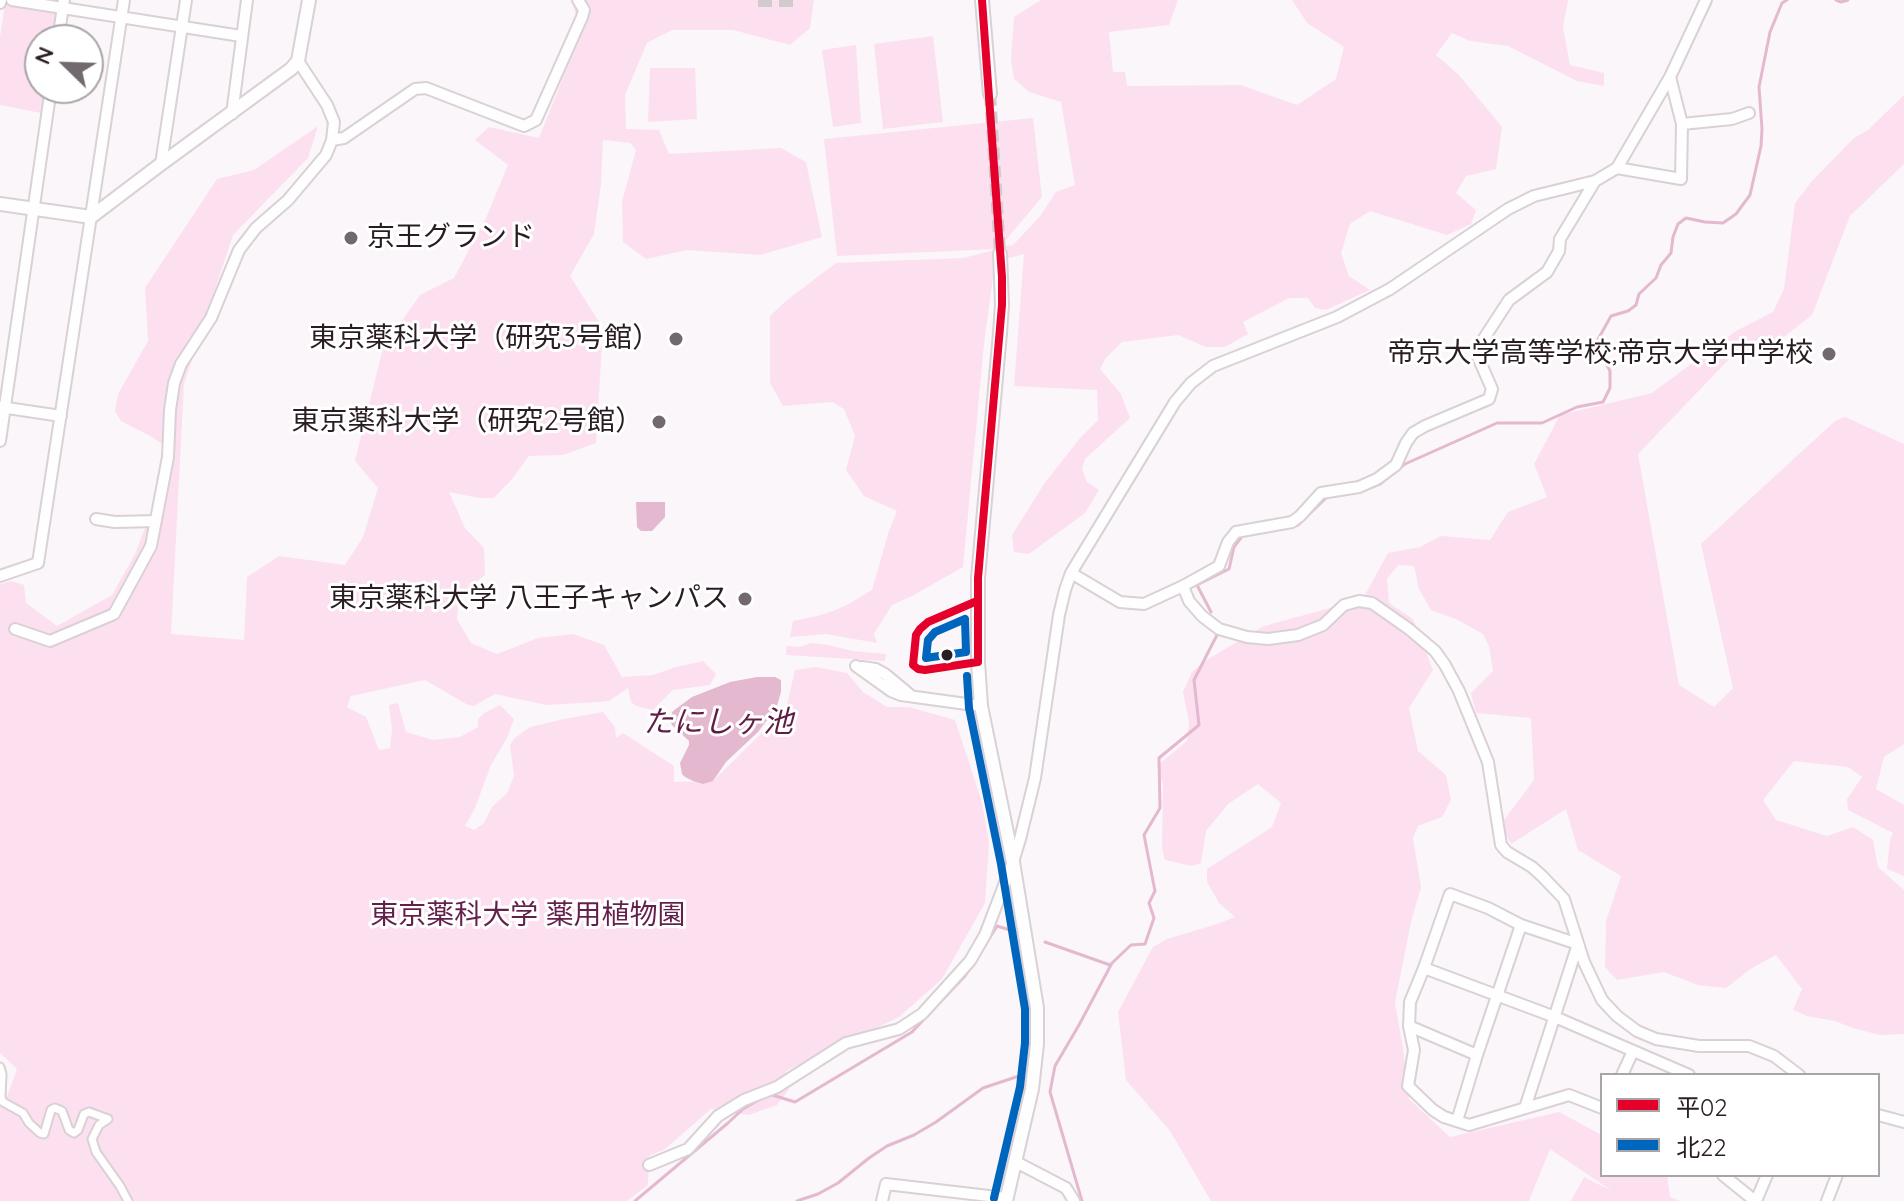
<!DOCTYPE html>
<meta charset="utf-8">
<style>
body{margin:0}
#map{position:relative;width:1904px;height:1201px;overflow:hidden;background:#fbf6f9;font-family:Quicksand,"Noto Sans JP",sans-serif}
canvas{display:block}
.legend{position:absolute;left:1600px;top:1073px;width:280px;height:104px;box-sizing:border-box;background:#fff;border:2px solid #a9a5a7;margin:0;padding:10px 14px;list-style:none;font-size:24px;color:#291d23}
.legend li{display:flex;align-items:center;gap:16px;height:40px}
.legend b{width:40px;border:2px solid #a9a5a7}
.north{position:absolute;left:24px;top:24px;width:80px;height:80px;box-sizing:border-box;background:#fff;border:2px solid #a9a5a7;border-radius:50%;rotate:293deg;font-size:22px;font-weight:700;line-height:32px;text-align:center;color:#291d23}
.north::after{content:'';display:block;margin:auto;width:28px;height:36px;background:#72696e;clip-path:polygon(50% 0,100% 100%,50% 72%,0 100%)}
</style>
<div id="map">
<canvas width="1904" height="1201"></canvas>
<ul class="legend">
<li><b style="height:10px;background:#e4002b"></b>平02</li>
<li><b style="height:10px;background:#0065bd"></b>北22</li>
</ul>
<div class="north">N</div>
</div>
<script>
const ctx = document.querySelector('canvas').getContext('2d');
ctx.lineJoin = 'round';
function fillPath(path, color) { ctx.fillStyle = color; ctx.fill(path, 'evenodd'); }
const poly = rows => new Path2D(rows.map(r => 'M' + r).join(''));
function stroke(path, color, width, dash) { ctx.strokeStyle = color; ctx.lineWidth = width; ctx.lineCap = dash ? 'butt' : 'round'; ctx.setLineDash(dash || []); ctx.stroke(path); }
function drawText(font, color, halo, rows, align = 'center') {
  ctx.font = font + ' Quicksand,"Noto Sans JP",sans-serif'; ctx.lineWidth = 6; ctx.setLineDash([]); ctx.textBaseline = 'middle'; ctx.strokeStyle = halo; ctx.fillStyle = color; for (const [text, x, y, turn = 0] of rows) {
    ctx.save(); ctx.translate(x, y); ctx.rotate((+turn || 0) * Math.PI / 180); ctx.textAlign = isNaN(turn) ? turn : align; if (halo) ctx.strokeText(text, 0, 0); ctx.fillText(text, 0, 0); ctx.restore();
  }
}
fillPath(poly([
 [572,0,814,0,810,28,790,45,733,30,672,30,647,43,625,95,626,129,659,130,669,154,781,148,806,162,822,237,760,255,687,250,646,259,623,242,622,202,636,150,630,143,603,140,601,184,594,234,570,276,603,328,596,443,563,455,529,456,512,479,494,498,479,498,449,492,465,528,484,548,485,575,459,596,457,619,471,643,497,654,538,638,573,634,604,645,622,677,653,675,676,667,703,661,716,674,710,685,673,690,653,710,636,706,631,702,628,688,609,701,599,702,546,705,495,694,474,706,468,705,425,680,351,696,347,707,366,717,379,750,390,748,392,730,389,705,398,703,406,732,433,740,460,737,478,727,478,719,486,712,500,705,514,719,507,738,491,765,475,808,465,826,474,830,484,823,492,807,507,793,514,776,510,745,515,738,530,727,564,719,603,712,615,727,616,738,623,733,674,766,674,782,713,781,786,709,795,670,816,667,847,673,863,692,887,707,909,707,955,720,982,802,989,843,985,903,942,979,899,1017,786,1071,789,1089,777,1105,748,1115,711,1109,665,1149,649,1156,648,1185,627,1201,0,1201,0,1103,5,1102,17,1069,0,1053,0,584,11,581,24,585,26,603,57,626,112,595,135,554,174,452,152,437,121,421,115,411,118,394,148,341,145,288,217,179,254,170,318,126,308,158,233,235,184,384,171,634,244,640,247,577,279,556,345,565,363,537,378,488,355,461,383,348,420,295,454,278,486,218,508,165,475,140,489,127,539,138,580,34],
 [1041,0,1178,0,1169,25,1109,32,1113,72,1125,72,1127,86,1241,85,1297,105,1336,79,1344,47,1307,23,1292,0,1568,0,1563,27,1570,65,1604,73,1604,86,1577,81,1508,46,1470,41,1452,33,1436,55,1459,75,1502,127,1496,169,1466,176,1456,193,1476,210,1471,224,1447,235,1370,211,1350,224,1341,253,1349,276,1370,290,1326,310,1315,308,1308,298,1289,298,1243,322,1248,334,1225,347,1206,347,1178,335,1122,342,1106,358,1100,369,1121,394,1130,418,1085,459,1082,469,1087,482,1099,490,1085,513,1029,554,1014,552,1012,535,1044,484,1080,438,1098,420,1097,390,1014,386,1024,254,995,262,984,344,963,567,912,596,892,605,874,634,877,643,826,634,790,637,793,621,817,616,833,611,847,605,872,590,889,531,897,511,864,496,846,470,855,436,844,409,832,402,783,406,770,383,770,316,787,300,836,263,964,258,997,249,837,256,824,139,1033,118,1042,197,1000,247,1013,245,1041,215,1056,192,1075,185,1061,102,1029,92,1014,79,1011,59,1014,17],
 [5,4,56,12,52,40,40,40,40,88,45,88,41,113,0,105,0,37],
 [933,36,943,122,883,129,874,44],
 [856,45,861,123,833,127,822,50],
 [650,68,695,68,697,119,648,122],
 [1904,95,1904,164,1850,216,1812,315,1770,348,1734,354,1638,454,1679,685,1714,707,1733,688,1701,544,1835,421,1845,417,1904,444,1904,744,1884,757,1876,789,1904,805,1904,876,1887,869,1890,840,1893,833,1848,810,1847,799,1862,777,1848,767,1794,761,1763,800,1776,820,1827,836,1853,827,1873,840,1878,867,1904,890,1904,1034,1880,1035,1853,1028,1835,1021,1807,1016,1793,1010,1802,989,1776,955,1752,968,1726,988,1698,985,1664,972,1617,980,1605,967,1606,921,1621,876,1578,850,1566,809,1511,844,1501,824,1534,780,1531,718,1476,713,1471,693,1493,671,1489,646,1483,634,1456,619,1431,610,1419,589,1414,566,1398,565,1387,579,1389,603,1413,619,1433,670,1409,708,1418,751,1446,775,1451,800,1442,817,1418,826,1413,838,1421,887,1411,922,1395,1003,1403,1048,1409,1099,1450,1137,1559,1112,1602,1135,1602,1175,1667,1175,1670,1197,1680,1201,1571,1201,1584,1177,1612,1191,1550,1149,1529,1201,1211,1201,1170,1131,1126,1080,1118,1012,1153,947,1167,939,1214,925,1235,917,1219,903,1207,882,1207,869,1272,827,1281,803,1258,784,1228,804,1206,831,1201,863,1192,866,1165,860,1162,848,1163,784,1157,766,1187,741,1189,722,1183,692,1192,672,1208,659,1264,626,1330,608,1365,595,1388,553,1420,547,1441,536,1490,540,1508,512,1547,497,1534,464,1560,415,1652,393,1736,331,1773,312,1784,289,1795,203,1812,181,1854,138,1868,130],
 [811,643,828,645,853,651,886,654,885,661,786,655,786,646,800,647]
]), '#fce0ef');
fillPath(poly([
 [636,502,665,502,665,517,652,531,641,531,637,527],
 [757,677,775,677,781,680,781,692,777,706,770,716,758,732,726,762,713,781,703,784,693,781,685,777,682,774,680,763,689,745,689,741,672,725,669,719,673,711,692,697,730,682]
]), '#e4b9d0');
stroke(poly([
 [1836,0,1841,2,1848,0],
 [1361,491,1380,484,1405,464,1497,423,1542,423,1577,407,1603,402,1610,388,1610,371,1596,343,1611,316,1628,311,1636,305,1639,294,1656,278,1661,265,1671,253,1673,237,1678,224,1686,218,1705,222,1723,223,1736,214,1750,195,1761,146,1762,129,1759,87,1770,32,1782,3,1787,0],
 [1294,526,1298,525,1327,497],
 [1211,612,1197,585,1229,569,1234,547,1243,535],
 [1045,942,1110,965],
 [984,947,997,926,1016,932],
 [769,1094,795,1102,912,1032,965,976,971,967],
 [635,1201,728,1123,743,1109,762,1098],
 [797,1201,818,1194,838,1183,869,1158,887,1146,914,1135,936,1122,983,1088,1019,1076],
 [1082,1201,1050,1092,1055,1066,1079,1025,1112,963,1131,945,1145,944,1154,918,1149,903,1155,891,1144,835,1160,808,1159,758,1199,725,1194,680,1217,635]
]), '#e4b9d0', 3);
stroke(poly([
 [990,94,1000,254]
]), '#d1cbce', 12, [12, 6]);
stroke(poly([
 [758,0,797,0]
]), '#d1cbce', 14, [14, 7]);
const pedestrian = poly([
 [0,1067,2,1074,1,1097,3,1102,23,1113,29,1123,40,1133,44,1134,51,1110,55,1108,62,1111,69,1130,74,1133,78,1130,84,1114,89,1112,108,1119],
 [108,1119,99,1125,92,1139,96,1152,120,1186,128,1201]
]);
const minor = poly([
 [12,0,241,36],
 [0,3,1,0],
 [58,40,64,0],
 [232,114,247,0],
 [1682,124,1732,119,1749,113],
 [332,140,344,138,415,89,426,88,524,126,536,120,582,17,584,10,578,0],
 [161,164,186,0],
 [1617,168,1681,179,1682,124,1670,77],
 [0,407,61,416],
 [0,441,51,88],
 [96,519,115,522,156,521],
 [1071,573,1120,602,1144,604,1183,586,1219,566,1228,542,1236,532,1292,522,1300,516,1321,493,1359,487,1377,479,1396,465,1406,443,1413,433,1425,426,1489,399,1492,389,1478,357,1479,346,1509,300,1547,272,1559,251,1560,239,1595,181],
 [0,576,38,563,124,0],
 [1183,586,1189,601,1202,616,1219,629,1247,637,1268,639,1298,635,1323,625,1344,605,1359,601,1372,603,1409,629,1435,651,1445,665,1459,691,1488,762,1501,845,1507,852,1532,867,1542,876,1564,899,1584,962,1602,1000,1617,1016,1637,1031,1656,1039,1699,1046,1749,1046,1774,1056,1799,1075],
 [15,629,50,641,114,614,151,546,168,457,170,410,174,383,181,364,211,318,239,250,256,228,288,200,326,155,332,140,334,122,327,105,298,61],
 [856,666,891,691,901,695,981,706],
 [862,667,876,669,885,674,909,694],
 [1424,968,1555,1017,1689,1075],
 [1409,1026,1477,1055],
 [1622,1075,1633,1051],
 [1525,1108,1578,944,1521,925,1488,908,1450,894,1424,968,1410,1002,1409,1026,1414,1050,1408,1086,1433,1110,1444,1117,1469,1125,1569,1095,1602,1108],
 [1878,1115,1904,1122],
 [1457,1121,1477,1055,1521,925],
 [1016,1162,1066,1188,1074,1201],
 [649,1165,688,1149,718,1116,744,1100,777,1087,846,1043,899,1029,922,1014,970,961,985,935,1013,862,1020,839,1035,778,1059,615,1065,590,1071,573,1175,402,1191,383,1213,366,1337,317,1390,289,1508,209,1534,196,1595,181,1617,168,1670,77,1706,0],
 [1723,1175,1755,1201],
 [882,1201,886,1184,1006,1198],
 [1756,1201,1767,1175],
 [1827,1201,1837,1175]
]);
const tertiary = poly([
 [982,0,990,94],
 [0,204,91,217,161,164,291,69,298,61,309,0],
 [1000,254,1002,305,1000,333,978,578,978,662,981,706,1013,862,1037,1008,1037,1044,1032,1089,1006,1201]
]);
stroke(pedestrian, '#d9d1d5', 11);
stroke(minor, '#d9d1d5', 14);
stroke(tertiary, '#d9d1d5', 16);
stroke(pedestrian, '#fefefe', 7);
stroke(minor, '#fefefe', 10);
stroke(tertiary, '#fefefe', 12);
stroke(poly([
 [977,601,928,622,920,629,916,635,913,665,918,669,925,670,978,662,978,578,1002,305,1002,277,982,0]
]), '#e4002b', 8);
stroke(poly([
 [965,619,966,652,926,658,928,640,935,632,965,619],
 [967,676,969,708,1001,864,1025,1009,1025,1043,1020,1087,994,1198]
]), '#0065bd', 8);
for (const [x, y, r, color] of [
 [351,238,8,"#72696e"],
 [676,339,8,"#72696e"],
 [1829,354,8,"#72696e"],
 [659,422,8,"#72696e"],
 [745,599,8,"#72696e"],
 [947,655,7,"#291d23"]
]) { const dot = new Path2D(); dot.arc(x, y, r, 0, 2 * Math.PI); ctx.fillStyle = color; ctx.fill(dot); stroke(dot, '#fff', 3); }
drawText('28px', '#291d23', '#fff', [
 ["京王グランド",367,238,"left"],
 ["東京薬科大学（研究3号館）",660,339],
 ["帝京大学高等学校;帝京大学中学校",1813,354],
 ["東京薬科大学（研究2号館）",643,422],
 ["東京薬科大学 八王子キャンパス",729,599]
], 'right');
drawText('28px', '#641f4a', '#fff', [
 ["東京薬科大学 薬用植物園",528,916]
]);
drawText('italic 30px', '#601c47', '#fff', [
 ["たにしヶ池",718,723]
]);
</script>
